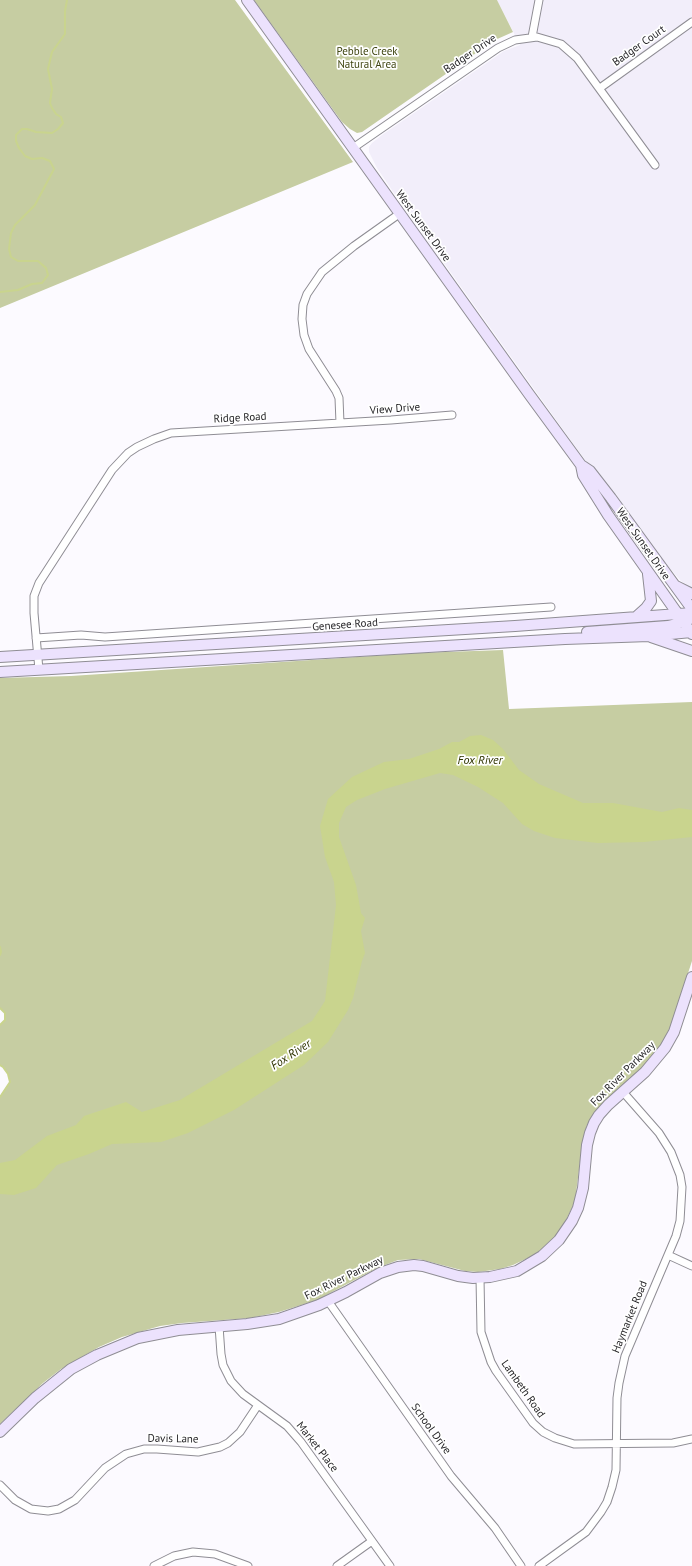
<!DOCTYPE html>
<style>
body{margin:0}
canvas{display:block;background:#fcfaff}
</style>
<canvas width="692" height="1566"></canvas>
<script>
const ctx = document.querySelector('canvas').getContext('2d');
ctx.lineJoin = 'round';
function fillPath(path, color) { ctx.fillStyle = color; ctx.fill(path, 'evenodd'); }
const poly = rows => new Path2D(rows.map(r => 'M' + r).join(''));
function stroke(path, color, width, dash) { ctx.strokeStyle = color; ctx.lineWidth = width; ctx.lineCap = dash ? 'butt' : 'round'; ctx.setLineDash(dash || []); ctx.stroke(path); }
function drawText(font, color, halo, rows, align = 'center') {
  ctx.font = font + ' "PT Sans",sans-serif'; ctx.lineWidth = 3.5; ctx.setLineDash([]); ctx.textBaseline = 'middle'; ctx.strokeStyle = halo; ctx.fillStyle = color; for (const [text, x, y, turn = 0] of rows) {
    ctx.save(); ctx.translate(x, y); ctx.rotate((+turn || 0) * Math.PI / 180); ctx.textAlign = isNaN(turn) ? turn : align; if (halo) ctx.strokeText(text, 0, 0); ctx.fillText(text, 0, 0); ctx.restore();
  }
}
fillPath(poly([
 [497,0,692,0,692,590,681,581,651,547,577,449,396,196,377,168,369,152,369,147,372,143,382,135,504,51,520,45]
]), '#f2eefa');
fillPath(poly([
 [0,0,235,0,353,162,0,308],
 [254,0,497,0,513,32,495,40,362,132,357,133,350,129,342,122],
 [503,650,509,709,692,702,692,961,671,1025,662,1044,641,1069,598,1108,587,1125,582,1146,575,1201,561,1231,546,1246,532,1256,513,1265,500,1269,478,1272,465,1271,419,1259,398,1260,377,1268,317,1300,279,1312,250,1318,182,1323,160,1326,122,1337,99,1347,61,1369,43,1383,0,1424,0,1097,10,1082,8,1074,3,1067,0,1065,0,1025,5,1020,5,1013,0,1008,0,955,1,952,0,947,0,678,71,676,417,653]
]), '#c6cda2');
fillPath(poly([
 [481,735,493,740,503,749,519,770,539,784,583,803,613,803,662,812,679,808,692,810,692,837,644,842,598,843,555,838,534,831,522,824,503,803,478,787,453,775,440,773,385,789,357,800,346,807,339,823,339,837,356,885,361,913,365,918,361,931,365,953,362,961,353,998,348,1010,328,1042,304,1065,234,1110,188,1133,161,1142,112,1144,89,1154,57,1165,36,1188,14,1195,0,1194,0,1163,15,1160,47,1136,76,1125,84,1116,126,1102,142,1112,180,1100,312,1021,325,1001,336,905,334,882,325,857,320,826,328,799,352,777,384,762,409,759,439,749,452,742,459,742,470,736]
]), '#c9d48e');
stroke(poly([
 [0,292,18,290,32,284,42,283,48,275,46,268,38,261,18,261,11,257,9,249,11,233,15,225,35,205,54,169,50,161,42,158,32,159,25,156,19,148,16,141,16,135,22,129,27,129,36,132,52,133,58,129,63,123,61,117,56,114,52,108,50,103,52,89,48,69,52,52,65,34,65,11,67,0],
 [0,947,1,952,0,955],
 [0,1008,5,1013,5,1020,0,1025],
 [0,1065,3,1067,8,1074,10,1082,0,1097]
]), '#c9d48e', 2);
const street = poly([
 [532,37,539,0],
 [600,88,692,22],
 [353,148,498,48,515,40,537,37,561,44,577,58,655,165],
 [340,423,339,398,336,391,309,349,304,335,302,319,303,305,307,294,322,272,354,246,399,214],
 [36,638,81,635,105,637,551,607],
 [39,670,34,613,34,596,39,583,112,470,128,453,137,447,154,439,171,433,391,420,452,415],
 [668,1255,692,1266],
 [480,1278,481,1332,491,1362,496,1371,533,1423,543,1432,555,1438,574,1444,673,1443,692,1439],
 [328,1301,451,1476,495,1528,521,1566],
 [219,1326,221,1354,223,1365,231,1381,243,1394,287,1426,301,1442,390,1566],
 [0,1485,15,1500,31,1509,48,1511,59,1509,75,1500,105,1468,126,1454,144,1449,157,1449,198,1452,220,1447,228,1443,240,1432,258,1405],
 [154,1566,174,1556,193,1552,215,1554,248,1566],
 [337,1566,372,1541],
 [539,1566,586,1532,601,1512,607,1502,612,1487,616,1470,617,1398,619,1383,625,1356,676,1236,680,1221,682,1187,680,1175,671,1152,659,1133,623,1092]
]);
const secondary = poly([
 [247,0,529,394,581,465,590,471,611,498,692,609],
 [581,465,583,475,608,515,692,634],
 [676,586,692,594],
 [636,617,646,608,651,601,648,574],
 [587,632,668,626,684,622,690,619],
 [651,637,692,651],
 [0,657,515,626,692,613],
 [0,672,565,639,649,636,692,632],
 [0,1432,35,1398,71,1369,97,1355,138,1338,178,1330,247,1324,279,1319,319,1305,346,1292,380,1273,398,1267,414,1265,423,1266,458,1276,473,1278,490,1277,517,1271,542,1256,559,1240,572,1221,578,1208,583,1188,587,1145,590,1133,594,1123,599,1115,608,1105,645,1072,665,1048,674,1032,692,977]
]);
stroke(street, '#8f8d94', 9);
stroke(secondary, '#8f8d94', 12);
stroke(street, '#fff', 7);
stroke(secondary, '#ece2fd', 10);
drawText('11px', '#262528', '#fff', [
 ["Badger Court",639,46,-35],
 ["Badger Drive",470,54,-34],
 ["West Sunset Drive",423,226,54],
 ["View Drive",395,409,-4],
 ["Ridge Road",240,418,-3],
 ["West Sunset Drive",643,544,55],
 ["Genesee Road",345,625,-4],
 ["Fox River Parkway",623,1074,-45],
 ["Fox River Parkway",344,1278,-26],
 ["Haymarket Road",630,1317,-68],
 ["Lambeth Road",523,1389,55],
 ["School Drive",431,1429,54],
 ["Davis Lane",173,1439,1],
 ["Market Place",317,1447,52]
]);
drawText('11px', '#3d430e', '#fff', [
 ["Pebble Creek",367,52],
 ["Natural Area",367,65]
]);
drawText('italic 12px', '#2f3400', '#fff', [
 ["Fox River",480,761],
 ["Fox River",291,1055,-33]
]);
</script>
